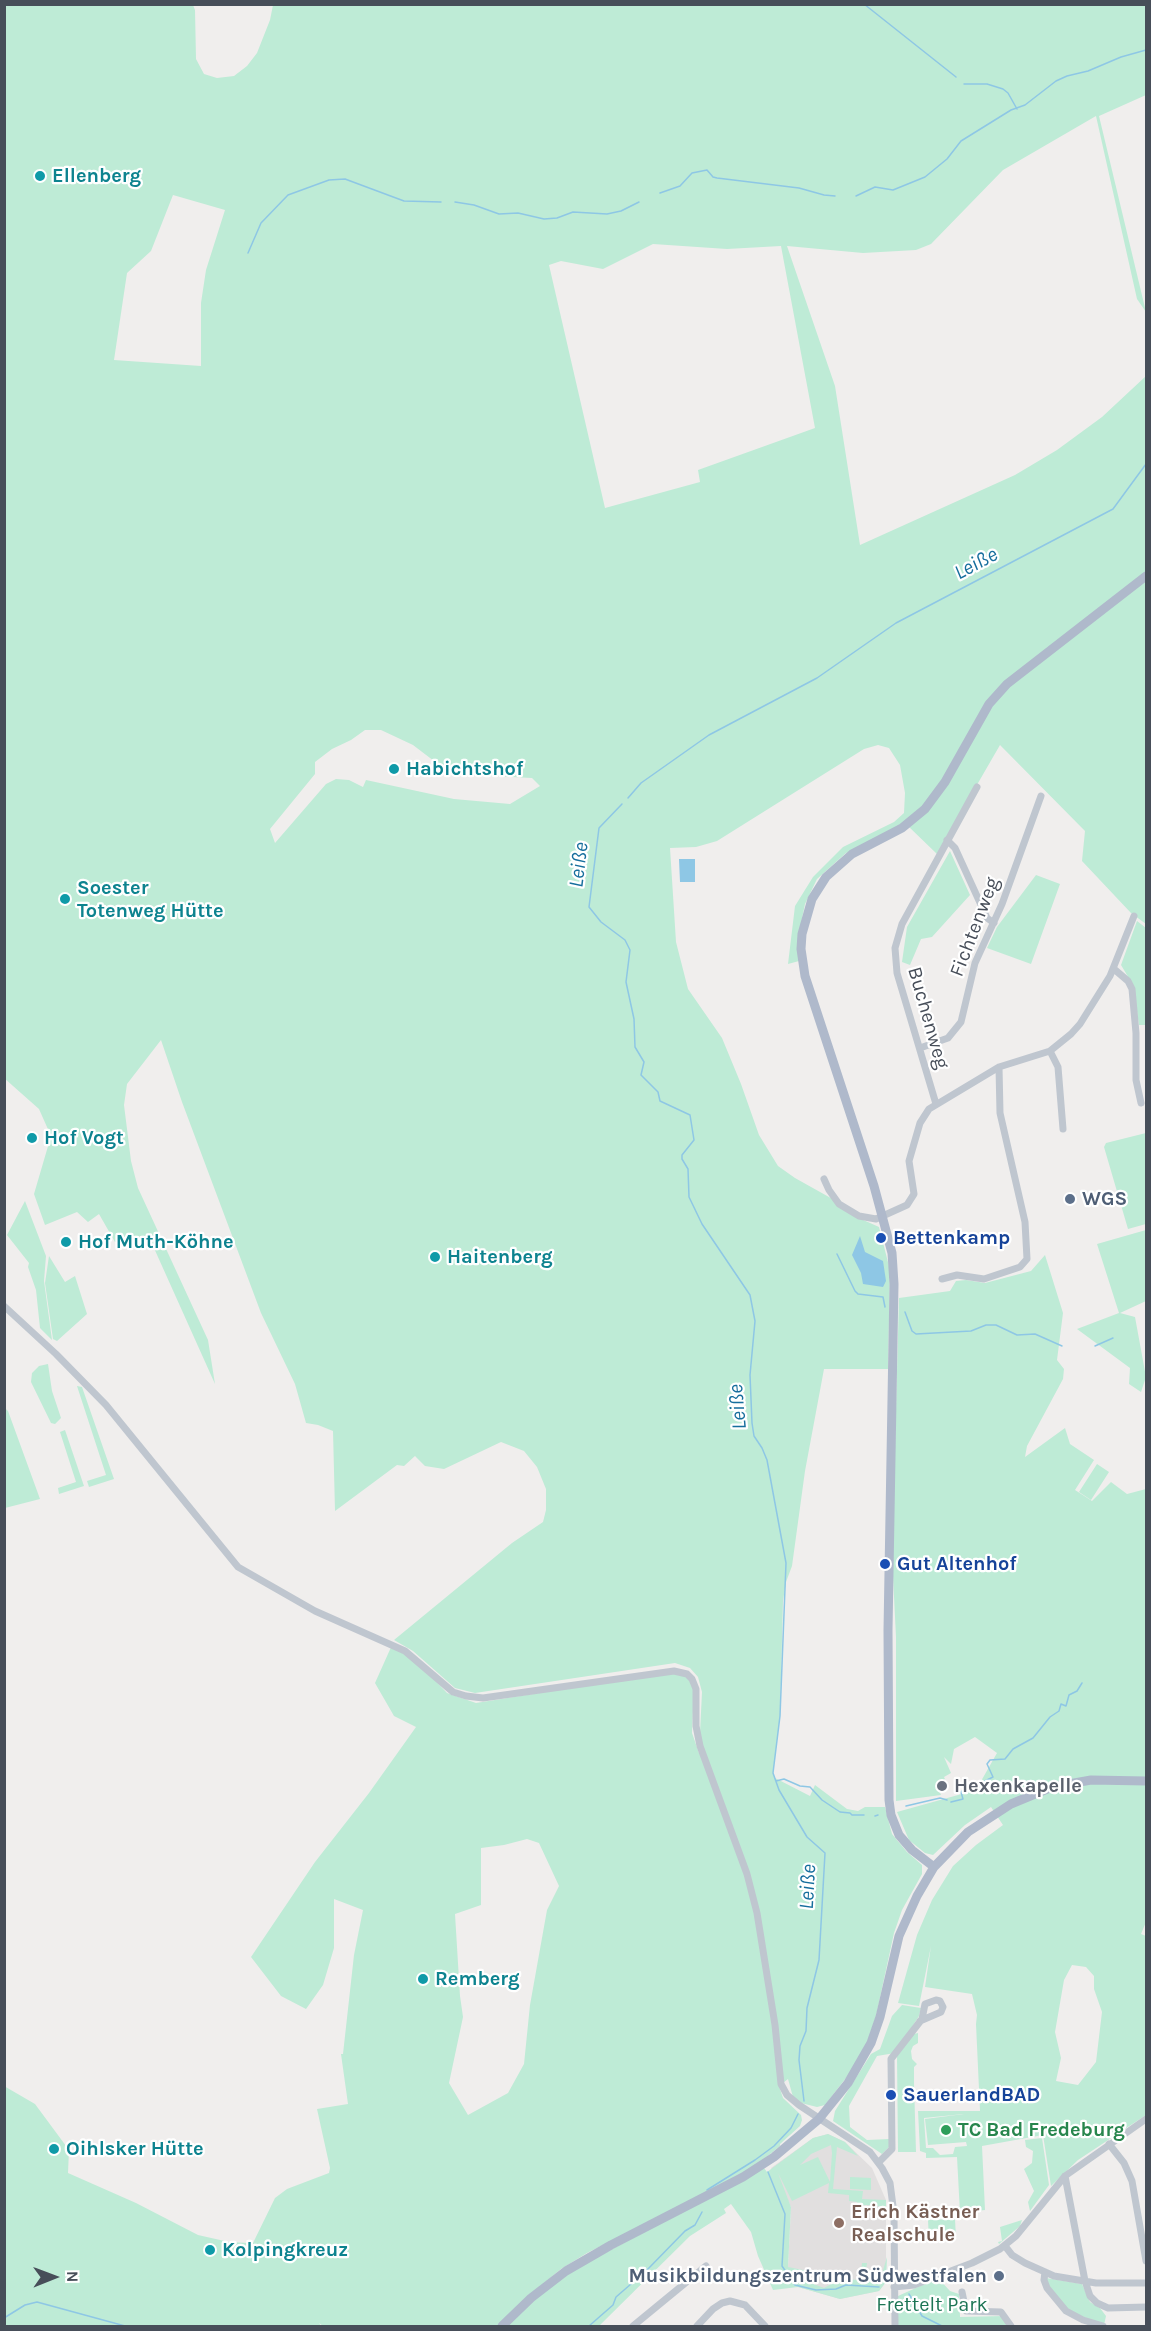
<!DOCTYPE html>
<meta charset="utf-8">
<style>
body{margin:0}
#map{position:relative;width:1151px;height:2331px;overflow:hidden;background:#f0eeed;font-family:Karla,sans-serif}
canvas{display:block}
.frame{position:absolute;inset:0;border:6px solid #474e59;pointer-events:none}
.north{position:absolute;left:24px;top:2247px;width:60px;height:60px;-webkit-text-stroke:4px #fff;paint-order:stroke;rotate:89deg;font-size:16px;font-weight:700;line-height:24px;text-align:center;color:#474e59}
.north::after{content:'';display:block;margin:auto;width:21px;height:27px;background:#474e59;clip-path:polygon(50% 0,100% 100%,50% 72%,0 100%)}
</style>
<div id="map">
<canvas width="1151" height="2331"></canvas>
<div class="frame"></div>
<div class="north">N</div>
</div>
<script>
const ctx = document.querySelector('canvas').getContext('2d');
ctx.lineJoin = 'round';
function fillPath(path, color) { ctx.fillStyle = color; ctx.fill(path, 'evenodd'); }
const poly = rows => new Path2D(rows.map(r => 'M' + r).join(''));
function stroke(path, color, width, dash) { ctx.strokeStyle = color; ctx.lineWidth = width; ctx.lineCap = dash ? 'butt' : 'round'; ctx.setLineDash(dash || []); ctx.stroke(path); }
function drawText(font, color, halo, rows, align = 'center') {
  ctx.font = font + ' Karla,sans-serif'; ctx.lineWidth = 4.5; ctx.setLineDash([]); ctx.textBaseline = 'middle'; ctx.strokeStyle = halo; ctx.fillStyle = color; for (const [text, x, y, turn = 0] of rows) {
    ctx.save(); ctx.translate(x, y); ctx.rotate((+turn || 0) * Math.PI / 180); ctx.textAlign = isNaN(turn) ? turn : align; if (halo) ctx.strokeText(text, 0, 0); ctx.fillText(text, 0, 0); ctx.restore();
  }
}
fillPath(poly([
 [828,2134,845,2142,872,2168,886,2200,886,2282,879,2291,840,2299,798,2287,788,2267,791,2207,771,2168,813,2138]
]), '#e1dfdf');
fillPath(poly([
 [5,5,193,5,195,10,196,59,204,74,217,78,234,76,247,66,257,53,270,20,273,5,1146,5,1146,95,1099,116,1146,312,1137,299,1096,116,1003,170,931,244,916,250,863,253,787,246,835,386,860,545,1015,475,1057,450,1102,417,1146,376,1146,924,1131,913,1082,861,1085,831,1000,745,937,854,908,826,846,853,817,879,805,904,798,938,799,961,788,964,795,906,813,877,843,847,894,822,904,813,905,793,900,765,889,748,878,745,864,749,717,841,696,847,670,848,676,942,688,989,722,1038,741,1084,759,1135,778,1166,795,1178,854,1211,852,1215,879,1227,890,1270,888,1369,824,1369,805,1471,792,1566,786,1582,783,1601,780,1716,773,1773,775,1778,810,1796,815,1785,847,1809,858,1811,865,1807,885,1807,892,1834,907,1852,922,1865,922,1874,902,1910,894,1933,876,2016,867,2043,849,2074,825,2105,817,2107,801,2103,793,2097,788,2079,779,2086,783,2098,801,2115,802,2120,800,2126,780,2144,780,2146,759,2163,722,2185,587,2253,561,2269,533,2292,527,2305,575,2269,764,2168,767,2172,813,2138,828,2134,845,2142,858,2156,837,2147,833,2189,863,2191,862,2199,886,2200,886,2207,866,2205,857,2206,857,2202,849,2201,849,2195,828,2193,829,2183,792,2201,778,2173,791,2207,788,2267,808,2271,811,2283,824,2288,840,2279,860,2280,862,2263,867,2263,866,2270,874,2271,874,2276,881,2277,887,2257,886,2282,879,2291,840,2299,798,2287,773,2290,758,2256,751,2232,731,2204,724,2209,726,2213,690,2236,600,2325,595,2326,323,2326,319,2323,321,2326,5,2326,4,2086,35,2104,69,2150,68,2173,136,2203,198,2235,229,2242,248,2243,246,2246,253,2243,275,2198,287,2189,329,2173,330,2168,317,2109,348,2104,341,2054,343,2054,354,1955,363,1910,334,1899,334,1948,323,1985,306,2009,281,1996,251,1957,315,1862,369,1793,416,1727,394,1716,375,1683,392,1645,414,1658,447,1693,476,1703,672,1672,683,1674,690,1679,694,1689,692,1733,699,1753,702,1692,698,1677,690,1668,675,1663,475,1693,455,1688,413,1651,394,1640,512,1543,543,1522,546,1510,546,1489,537,1467,524,1451,501,1442,444,1469,425,1466,415,1456,404,1466,397,1465,335,1511,333,1431,318,1425,306,1423,295,1384,261,1313,182,1102,161,1040,127,1084,124,1105,131,1161,138,1188,208,1340,215,1384,149,1237,115,1242,99,1214,88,1222,77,1212,45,1225,34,1194,51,1136,39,1109,4,1078],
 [173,195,225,210,206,270,201,303,201,366,114,360,127,273,151,251],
 [653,244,727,249,781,246,815,428,698,470,700,482,605,508,549,265,561,261,603,269],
 [365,730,381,730,413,745,451,774,532,778,540,786,510,804,454,799,366,780,363,787,349,780,336,779,326,784,275,843,270,829,315,774,315,762,332,749,351,740],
 [527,1839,539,1843,559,1886,547,1910,530,2005,524,2064,508,2093,468,2115,449,2083,463,2017,460,1996,455,1914,481,1905,481,1848,504,1845],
 [831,2145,832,2153,830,2182,818,2157,800,2165,811,2154],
 [950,851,970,895,932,937,921,939,910,965,902,962,907,927],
 [1036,875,1060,884,1031,964,987,948,997,927],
 [1137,921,1146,928,1146,1025,1139,1025,1133,985,1121,965],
 [1146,1133,1146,1224,1128,1229,1104,1147,1106,1143],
 [25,1201,46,1256,44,1281,52,1340,40,1328,36,1290,28,1267,29,1263,7,1235],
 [1146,1230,1146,1301,1120,1313,1135,1317,1146,1377,1141,1392,1129,1384,1130,1368,1077,1329,1119,1313,1097,1244],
 [1045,1255,1063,1313,1057,1360,1064,1369,1063,1379,1027,1446,1025,1457,1065,1428,1070,1444,1094,1460,1075,1490,1092,1501,1111,1482,1127,1494,1146,1489,1146,1922,1141,1934,1146,1936,1146,2115,1078,2160,1051,2186,1043,2135,982,2146,985,2210,960,2213,957,2157,926,2158,926,2153,920,2151,918,2111,980,2111,976,2024,977,2015,972,1994,925,1987,931,1946,919,2006,898,2003,917,1935,932,1900,953,1866,976,1845,1003,1825,991,1807,965,1825,933,1855,925,1853,909,1840,897,1812,976,1790,997,1753,975,1737,954,1749,951,1764,944,1757,951,1773,944,1777,945,1779,937,1786,941,1795,896,1801,896,1637,892,1556,899,1298,950,1291,956,1281,966,1280,985,1283,1031,1271],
 [1072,1965,1086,1967,1094,1976,1094,1989,1102,2012,1096,2062,1078,2085,1056,2081,1061,2058,1055,2032,1064,1980],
 [964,2114,925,2119,928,2145,966,2142,967,2146,955,2147,953,2154,940,2155,933,2148,926,2148,924,2118],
 [49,1256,65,1282,75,1276,87,1314,57,1341,53,1339,45,1283],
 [48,1364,52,1391,61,1418,55,1424,51,1423,31,1382,32,1373,39,1366],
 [77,1386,82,1387,114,1479,89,1487,87,1481,106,1475],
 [5,1408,8,1411,40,1499,5,1508],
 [65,1430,84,1486,59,1494,58,1488,76,1482,60,1432],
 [1097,1464,1109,1472,1091,1500,1079,1492],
 [902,2005,921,2008,919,2016,895,2053,877,2056,849,2106,850,2127,867,2140,889,2139,889,2147,882,2154,833,2121,835,2111,871,2054,880,2049,892,2016],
 [918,2033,918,2043,913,2046,911,2051,912,2059,917,2064,914,2067,914,2083,916,2152,898,2152,897,2055,914,2034],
 [1042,2138,1049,2185,1030,2211,1028,2202,1034,2191,1024,2169,1032,2163,1033,2151,1026,2147,1025,2140],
 [850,2177,871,2178,871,2190,850,2189],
 [955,2219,956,2238,929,2240,928,2220],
 [1022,2220,1020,2226,999,2244,998,2242,1002,2241,1000,2227],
 [938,2278,950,2291,959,2294,960,2317,1004,2316,1009,2326,898,2326,898,2296],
 [1046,2278,1082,2284,1090,2302,1100,2308,1106,2316,1104,2325,1069,2311,1048,2286]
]), '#beebd6');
fillPath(poly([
 [679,859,695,859,695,882,680,882],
 [860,1236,865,1252,883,1261,886,1281,883,1287,863,1284,861,1273,852,1255]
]), '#8ec7e5');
stroke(poly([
 [864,4,956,77],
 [964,84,987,84,1003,89,1008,93,1017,109],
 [660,193,680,186,692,173,707,170,713,177,717,178,799,188,824,195,835,196],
 [856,196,875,187,893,190,925,177,947,159,961,141,1011,110,1025,105,1056,81,1067,76,1088,71,1121,57,1146,50],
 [455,202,474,205,499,214,518,213,544,219,557,218,573,212,607,214,621,211,639,202],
 [248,253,261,223,288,195,329,180,345,179,404,201,441,202],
 [628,798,641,783,709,735,817,678,896,623,1113,509,1146,464],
 [622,804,599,828,589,907,601,922,625,940,630,950,626,982,634,1019,635,1047,644,1062,641,1075,658,1092,660,1101,690,1115,694,1140,682,1155,682,1159,688,1169,689,1197,702,1224,750,1295,755,1321,750,1375,752,1423,754,1436,762,1448,767,1460,786,1563,780,1716,773,1773,779,1790,807,1837,825,1853,819,1960,807,2008,806,2031,800,2046,799,2060,804,2101],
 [837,1254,855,1291,858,1294,883,1297,885,1307],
 [905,1312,912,1331,916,1334,971,1331,986,1325,996,1325,1017,1335,1035,1334,1062,1346],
 [1095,1346,1113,1338],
 [776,1781,784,1779,800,1786,810,1787,822,1800,840,1812,850,1813,852,1815,864,1815],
 [951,1802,963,1799,961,1792,964,1789,974,1786,981,1787,985,1781,993,1777,987,1764,990,1760,1005,1759,1013,1749,1033,1738,1050,1717,1059,1711,1061,1704,1066,1706,1069,1695,1077,1691,1082,1683],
 [906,1806,940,1798,947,1800],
 [875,1816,878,1815],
 [768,2172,785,2214,782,2266,795,2285,816,2290,836,2289,846,2285,879,2287],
 [707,2190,755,2160,774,2146,791,2128,798,2114],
 [909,2294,922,2316,942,2326],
 [4,2318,25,2305,37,2302,125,2326],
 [589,2326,613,2305,616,2297,646,2271,685,2231,695,2225,702,2212]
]), '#8ec7e5', 1.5);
stroke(poly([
 [947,840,955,848,987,918,994,923],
 [1114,969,1128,981,1132,989,1136,1033,1136,1080,1141,1103],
 [920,1048,948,1038,961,1022,975,963,1002,904,1041,796],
 [1050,1051,1058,1067,1063,1129],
 [936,1104,897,973,895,948,902,924,977,787],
 [824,1179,829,1190,839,1204,859,1216,876,1219,907,1205,914,1194,909,1161,920,1123,929,1109,999,1067,1050,1051,1071,1034,1080,1024,1110,976,1134,916],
 [942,1279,957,1275,984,1279,1020,1267,1027,1259,1025,1222,1000,1113,999,1067],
 [4,1306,56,1354,106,1405,238,1567,315,1611,405,1651,453,1692,466,1696,483,1698,674,1671,687,1674,692,1679,696,1689,696,1726,700,1746,747,1874,757,1913,775,2025,781,2084,787,2095,799,2105,870,2152,882,2168,890,2183,894,2214,895,2326],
 [1109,2144,1124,2163,1132,2181,1146,2261],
 [879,2162,892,2149,891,2059,922,2019,925,2004,936,2000,940,2001,943,2007,941,2012,920,2021],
 [1065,2176,1085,2281,1090,2296,1097,2303,1108,2308,1146,2307],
 [1005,2246,1012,2255,1025,2263,1054,2276,1096,2283,1146,2283],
 [1045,2272,1044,2280,1047,2288,1066,2311,1083,2320,1103,2326],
 [894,2287,914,2285,972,2263,1000,2249,1016,2236,1065,2176,1146,2119],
 [962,2292,966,2311,1001,2312,1011,2326],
 [633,2326,706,2266],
 [697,2326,713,2309,722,2303,730,2301,745,2305,765,2326]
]), '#bfc6cf', 7);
stroke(poly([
 [934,1867,912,1850,899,1835,891,1815,889,1800,888,1630,894,1284,892,1253,874,1186,805,976,801,949,802,934,812,899,826,877,852,854,902,828,925,809,945,782,989,704,1007,684,1146,576],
 [502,2326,531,2298,566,2271,611,2245,743,2177,774,2157,819,2119,848,2083,871,2043,880,2017,899,1936,917,1896,934,1867,968,1832,1011,1804,1052,1787,1091,1780,1146,1781]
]), '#afb9cb', 9);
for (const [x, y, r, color] of [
 [40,176,6,"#0f9aa8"],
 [394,769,6,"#0f9aa8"],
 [65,899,6,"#0f9aa8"],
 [32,1138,6,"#0f9aa8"],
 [1070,1199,6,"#5c6f8a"],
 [881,1238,6,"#1a4fb4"],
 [66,1242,6,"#0f9aa8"],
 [435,1257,6,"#0f9aa8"],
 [885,1564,6,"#1a4fb4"],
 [942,1786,6,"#6b7280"],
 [423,1979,6,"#0f9aa8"],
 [891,2095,6,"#1a4fb4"],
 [946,2130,6,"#2e9e5b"],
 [54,2149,6,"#0f9aa8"],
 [839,2223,6,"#8d6e63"],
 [210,2250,6,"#0f9aa8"],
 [999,2276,6,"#5c6f8a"]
]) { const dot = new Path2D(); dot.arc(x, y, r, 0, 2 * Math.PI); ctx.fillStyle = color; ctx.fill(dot); stroke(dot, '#fff', 2); }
drawText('bold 20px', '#0d838f', '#fff', [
 ["Ellenberg",52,176],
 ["Habichtshof",406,769],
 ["Soester",77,888],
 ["Totenweg Hütte",77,911],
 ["Hof Vogt",44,1138],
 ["Hof Muth-Köhne",78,1242],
 ["Haitenberg",447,1257],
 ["Remberg",435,1979],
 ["Oihlsker Hütte",66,2149],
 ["Kolpingkreuz",222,2250]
], 'left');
drawText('20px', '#474e59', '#fff', [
 ["Fichtenweg",975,927,-69],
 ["Buchenweg",928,1018,74]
]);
drawText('bold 20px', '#4e5e75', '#fff', [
 ["WGS",1082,1199],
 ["Musikbildungszentrum Südwestfalen",987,2276,"right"]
], 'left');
drawText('bold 20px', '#164399', '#fff', [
 ["Bettenkamp",893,1238],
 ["Gut Altenhof",897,1564],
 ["SauerlandBAD",903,2095]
], 'left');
drawText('bold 20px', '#5b616d', '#fff', [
 ["Hexenkapelle",954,1786]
], 'left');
drawText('bold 20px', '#27864d', '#fff', [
 ["TC Bad Fredeburg",958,2130]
], 'left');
drawText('bold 20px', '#785e54', '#fff', [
 ["Erich Kästner",851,2212],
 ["Realschule",851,2235]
], 'left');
drawText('20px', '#1d7555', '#fff', [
 ["Frettelt Park",932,2305]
]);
drawText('italic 21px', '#166e9d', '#fff', [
 ["Leiße",976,564,-28],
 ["Leiße",579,865,-83],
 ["Leiße",738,1407,-95],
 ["Leiße",808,1887,-87]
]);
</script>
